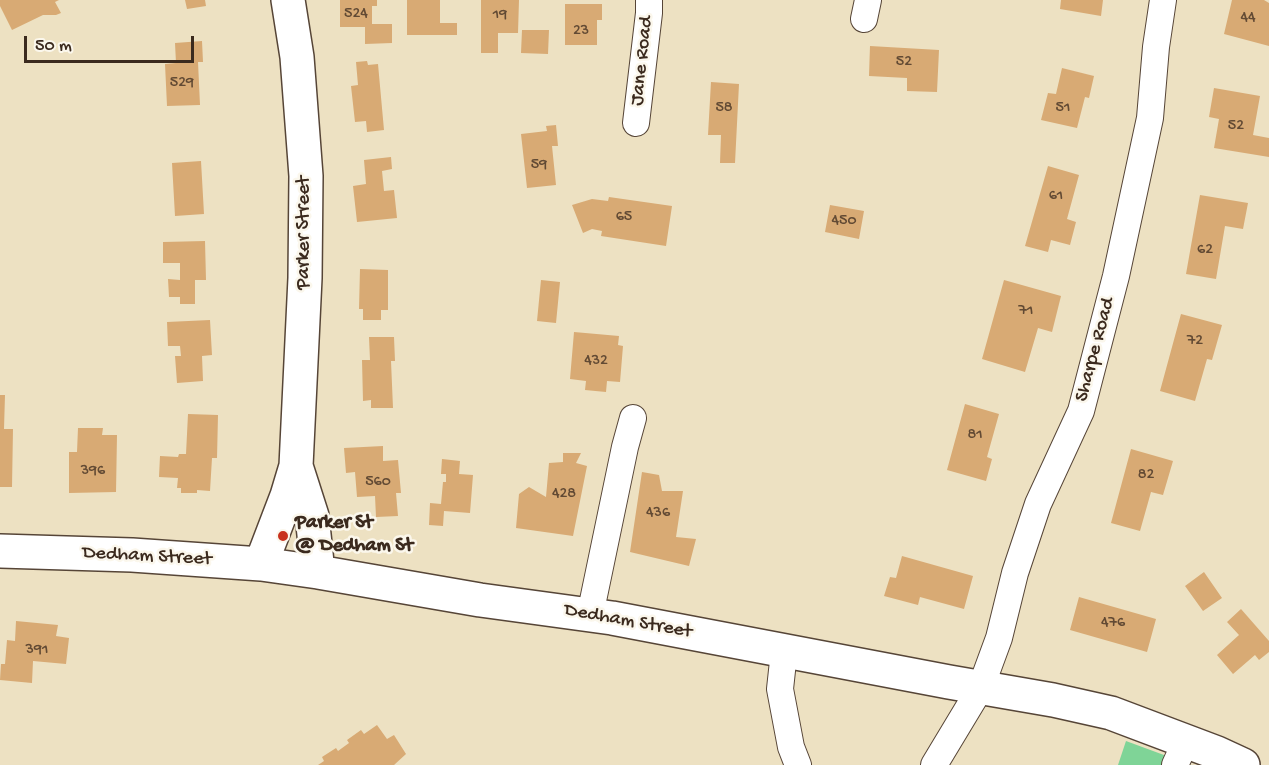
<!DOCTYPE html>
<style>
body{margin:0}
#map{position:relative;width:1269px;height:765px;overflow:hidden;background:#ede1c2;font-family:"Gochi Hand",sans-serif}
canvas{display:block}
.scale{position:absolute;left:24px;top:36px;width:170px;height:27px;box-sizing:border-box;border:3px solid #3b2a1e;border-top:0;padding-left:8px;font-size:18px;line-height:21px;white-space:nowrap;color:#3b2a1e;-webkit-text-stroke:4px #fbf7ec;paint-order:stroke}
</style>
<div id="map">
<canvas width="1269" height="765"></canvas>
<div class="scale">50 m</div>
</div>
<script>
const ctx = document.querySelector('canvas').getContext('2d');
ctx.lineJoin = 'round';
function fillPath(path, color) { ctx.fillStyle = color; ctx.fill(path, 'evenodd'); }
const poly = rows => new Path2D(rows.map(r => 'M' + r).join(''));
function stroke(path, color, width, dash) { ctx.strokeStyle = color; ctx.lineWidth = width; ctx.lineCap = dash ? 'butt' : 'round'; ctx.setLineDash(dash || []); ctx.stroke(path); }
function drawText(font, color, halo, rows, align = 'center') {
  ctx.font = font + ' "Gochi Hand",sans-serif'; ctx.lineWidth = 5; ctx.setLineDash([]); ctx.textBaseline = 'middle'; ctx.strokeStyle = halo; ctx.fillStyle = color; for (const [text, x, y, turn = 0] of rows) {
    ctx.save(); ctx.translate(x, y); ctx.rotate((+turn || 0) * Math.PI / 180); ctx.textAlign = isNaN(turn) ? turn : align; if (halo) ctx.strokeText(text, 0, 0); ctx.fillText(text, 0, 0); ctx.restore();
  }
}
fillPath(poly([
 [1126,741,1191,765,1118,765]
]), '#7fd497');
fillPath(poly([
 [0,0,59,0,55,2,61,13,56,15,43,15,12,30,0,6],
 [185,0,205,0,206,6,187,9],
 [340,0,377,0,377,6,372,6,372,24,392,24,392,43,365,44,365,27,340,27],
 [407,0,440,0,440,23,457,23,457,35,407,35],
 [481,0,519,0,518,33,498,33,498,53,481,53],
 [1061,0,1103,0,1101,16,1060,9],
 [1232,0,1264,0,1269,3,1269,46,1224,34],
 [565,4,602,4,602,20,597,20,597,45,565,45],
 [522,30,549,30,548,54,521,53],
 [202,41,203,62,198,62,200,105,167,106,165,64,176,63,175,43],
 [870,46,939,50,937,92,907,91,907,78,869,76],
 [367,61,368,65,378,64,384,130,367,132,366,121,355,122,351,86,358,85,356,62],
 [1062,68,1094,76,1089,98,1085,97,1077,128,1041,120,1048,93,1056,94],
 [711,82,739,84,735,163,720,163,721,135,708,135],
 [1214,88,1260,96,1253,135,1269,138,1269,157,1214,148,1219,119,1209,117],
 [556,125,558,146,552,146,556,185,527,188,521,134,547,131,546,126],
 [391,157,392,169,382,171,384,191,394,190,397,218,357,222,353,186,366,184,364,160],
 [201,161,204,214,175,216,172,163],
 [1048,166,1079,175,1067,219,1076,222,1070,245,1051,240,1048,252,1025,246],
 [1200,195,1248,203,1243,229,1225,226,1216,279,1186,274],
 [609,197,672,206,666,246,601,236,602,231,592,229,583,233,572,205,592,199,608,201],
 [830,205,864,211,859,239,825,232],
 [205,241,206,280,195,280,195,304,180,304,180,297,169,297,168,279,180,280,180,263,163,263,163,242],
 [360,269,388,270,388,310,381,310,381,320,363,320,363,309,359,309],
 [541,280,560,282,556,323,537,321],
 [1004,280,1061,296,1052,332,1038,328,1025,372,982,359],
 [1181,314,1222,325,1212,360,1207,359,1195,401,1160,391],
 [210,320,212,355,202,356,203,381,177,383,175,356,181,356,180,346,168,346,167,322],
 [574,332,619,336,618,345,623,346,620,382,607,381,606,392,585,390,586,381,570,379],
 [369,337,394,337,395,361,391,361,393,408,371,408,371,400,363,401,362,360,370,360],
 [0,395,5,395,4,429,13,429,12,487,0,487],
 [965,404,999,414,987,457,992,459,986,481,947,470],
 [188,414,218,415,217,458,212,458,210,491,197,490,197,493,181,493,181,488,177,488,178,478,159,477,160,456,178,457,179,454,186,454],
 [78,428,103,428,102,435,117,435,116,492,69,493,69,452,77,452],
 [383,446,383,461,398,460,401,493,396,493,398,516,376,517,375,496,357,497,355,472,346,473,344,448],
 [1131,449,1173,461,1163,495,1151,492,1140,531,1111,523],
 [563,453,581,453,576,463,587,466,573,536,516,528,519,494,529,487,546,497,549,463,563,462],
 [442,459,460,461,459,474,473,475,470,513,444,511,443,526,429,525,430,503,441,504,443,482,446,482,446,474,441,474],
 [642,472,659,475,662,491,683,491,676,537,696,539,689,566,630,552],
 [902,556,973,576,964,609,920,597,918,605,884,596,890,577,896,578],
 [1204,572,1222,598,1203,611,1185,586],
 [1079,597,1156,619,1147,652,1070,630],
 [1241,609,1269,641,1269,652,1259,660,1255,655,1233,674,1217,655,1239,635,1227,622],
 [16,621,58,625,56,636,69,638,66,664,33,661,32,683,0,680,1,664,5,664,7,640,15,641],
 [377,725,387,739,394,735,406,754,394,765,318,765,324,761,322,757,336,748,338,751,349,743,347,740,361,730,364,734]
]), '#d8aa74');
const minor = poly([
 [864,19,868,0],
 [636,123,649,13,649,0],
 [590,615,625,447,633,418],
 [784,652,780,689,791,747,798,765],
 [934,765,981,687,999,638,1015,573,1038,504,1081,411,1116,276,1150,118,1156,47,1163,0],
 [1175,765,1186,741]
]);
const major = poly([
 [296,466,312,516,318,572],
 [0,551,132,555,261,564,318,572,480,600,612,618,949,682,1053,700,1111,713,1217,753,1243,765],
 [261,564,287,496,296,466,305,278,306,176,297,57,288,0]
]);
stroke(minor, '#564537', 28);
stroke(major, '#564537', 36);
stroke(minor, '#fff', 26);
stroke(major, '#fff', 33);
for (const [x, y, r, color] of [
 [283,536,6,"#c8321e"]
]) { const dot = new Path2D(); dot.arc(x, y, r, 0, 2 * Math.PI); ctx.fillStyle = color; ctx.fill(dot); stroke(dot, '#fbf7ec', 2); }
drawText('16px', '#624a34', null, [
 ["524",356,15],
 ["19",500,16],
 ["44",1248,19],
 ["23",581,32],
 ["52",904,63],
 ["529",182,84],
 ["58",724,109],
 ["51",1063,109],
 ["52",1236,127],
 ["59",539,166],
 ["61",1056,197],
 ["65",624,218],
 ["450",844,222],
 ["62",1205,251],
 ["71",1026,312],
 ["72",1195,342],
 ["432",596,362],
 ["81",975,436],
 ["396",93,472],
 ["82",1146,476],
 ["560",378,483],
 ["428",564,495],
 ["436",658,514],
 ["476",1113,624],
 ["391",37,651]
]);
drawText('20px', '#3b2a1e', '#fbf7ec', [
 ["Jane Road",643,61,-84],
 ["Parker Street",305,233,-90],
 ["Sharpe Road",1096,350,-75],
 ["Dedham Street",147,557,3],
 ["Dedham Street",628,622,10]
]);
drawText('bold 20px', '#3b2a1e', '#fbf7ec', [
 ["Parker St",295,524],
 ["@ Dedham St",295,547]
], 'left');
</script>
